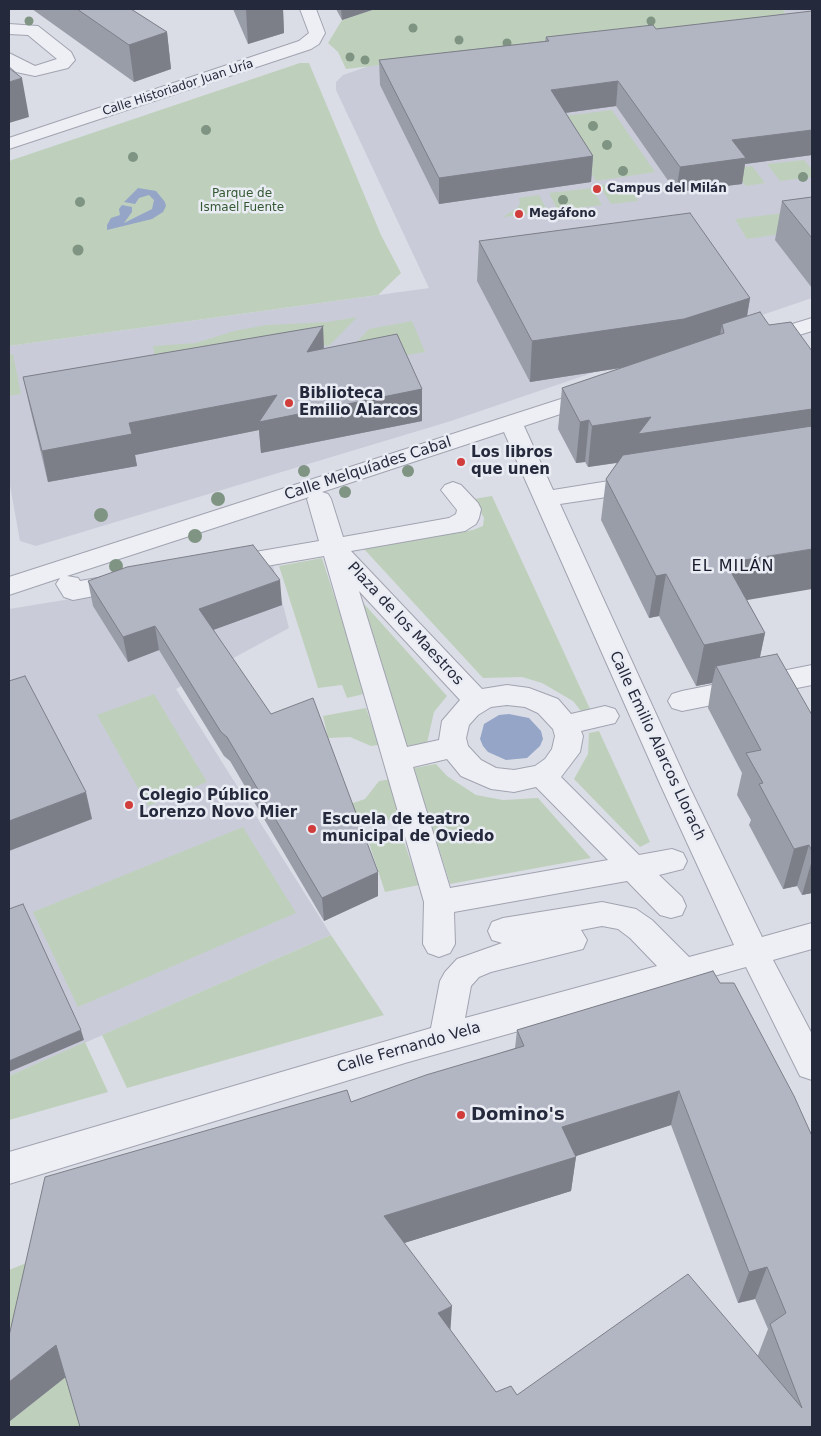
<!DOCTYPE html>
<meta charset="utf-8">
<style>
body{margin:0}
#map{position:relative;width:821px;height:1436px;overflow:hidden;background:#dbdde6;font-family:"DejaVu Sans",sans-serif}
canvas{display:block}
.frame{position:absolute;inset:0;border:10px solid #25293c;pointer-events:none}
</style>
<div id="map">
<canvas width="821" height="1436"></canvas>
<div class="frame"></div>
</div>
<script>
const ctx = document.querySelector('canvas').getContext('2d');
ctx.lineJoin = 'round';
function fillPath(path, color) { ctx.fillStyle = color; ctx.fill(path, 'evenodd'); }
const poly = rows => new Path2D(rows.map(r => 'M' + r).join(''));
function stroke(path, color, width, dash) { ctx.strokeStyle = color; ctx.lineWidth = width; ctx.lineCap = dash ? 'butt' : 'round'; ctx.setLineDash(dash || []); ctx.stroke(path); }
function drawText(font, color, halo, rows, align = 'center') {
  ctx.font = font + ' "DejaVu Sans",sans-serif'; ctx.lineWidth = 5; ctx.setLineDash([]); ctx.textBaseline = 'middle'; ctx.strokeStyle = halo; ctx.fillStyle = color; for (const [text, x, y, turn = 0] of rows) {
    ctx.save(); ctx.translate(x, y); ctx.rotate((+turn || 0) * Math.PI / 180); ctx.textAlign = isNaN(turn) ? turn : align; if (halo) ctx.strokeText(text, 0, 0); ctx.fillText(text, 0, 0); ctx.restore();
  }
}
fillPath(poly([
 [783,9,812,9,812,298,451,421,36,546,20,541,9,480,9,346,429,288,336,90,336,82,343,75,369,66,787,18],
 [273,566,289,628,176,689,331,935,9,1076,9,609]
]), '#c9ccd8');
fillPath(poly([
 [375,9,783,9,787,18,346,69,338,52,328,43,342,20],
 [300,63,309,63,381,235,401,273,378,295,9,346,9,161],
 [612,110,655,172,596,181,557,117],
 [804,160,812,170,812,177,780,181,767,164],
 [752,166,765,183,746,186,732,169],
 [627,183,638,201,611,204,599,185],
 [592,188,602,205,558,211,549,193],
 [539,195,548,212,503,217,517,208,520,204,519,198],
 [792,212,806,230,747,239,735,219],
 [357,317,330,345,158,373,153,346,196,343,234,331,267,325,328,322],
 [412,321,425,352,334,367,369,329],
 [13,354,21,394,9,396,9,355],
 [492,496,590,709,581,711,573,701,542,683,522,677,483,678,364,549,473,530,483,526,484,518,474,499],
 [322,558,358,670,364,694,347,698,342,685,318,688,279,566],
 [356,595,447,696,434,712,427,743,405,746],
 [154,694,207,782,148,806,97,715],
 [366,708,379,745,371,746,350,737,328,738,323,716],
 [599,731,650,842,640,847,574,779,588,754,589,733],
 [436,764,447,776,476,795,503,800,538,798,591,858,450,884,414,768],
 [391,779,403,818,359,825,350,804,365,799,379,781],
 [243,827,296,913,78,1007,33,912],
 [400,830,419,885,385,892,367,837],
 [331,935,384,1015,127,1088,102,1035],
 [85,1042,108,1092,9,1120,9,1076],
 [46,1255,11,1420,68,1375,83,1427,9,1427,9,1270]
]), '#bed0bc');
fillPath(poly([
 [138,188,156,191,165,202,166,206,163,212,152,219,107,230,107,225,111,218,120,215,119,209,122,205,132,207,132,212,124,223,152,209,154,200,149,195,139,198,135,204,124,202],
 [509,714,529,718,541,731,543,739,540,746,527,758,506,760,488,752,483,746,480,739,484,724,499,715]
]), '#94a5c8');
const minor = poly([
 [300,9,316,9,325,33,319,44,311,49,9,149,9,138,299,41,309,33,300,9],
 [9,24,38,26,71,52,75,60,68,68,35,76,16,72,9,66,9,53,35,66,57,59,28,35,9,34,9,24],
 [812,318,812,331,761,347,753,346,750,341,753,336,812,318],
 [595,388,603,390,606,395,603,400,524,426,553,490,640,476,648,479,652,484,648,489,640,492,560,504,689,786,762,937,812,923,812,949,773,960,812,1034,812,1080,800,1076,746,967,405,1063,9,1184,9,1152,431,1028,440,981,445,972,457,959,502,943,492,940,488,931,492,922,503,918,602,902,636,909,652,920,689,957,734,945,661,786,504,432,322,492,328,494,331,499,343,537,449,518,456,514,457,510,441,490,445,485,453,482,461,485,478,503,481,509,479,518,476,524,465,531,351,551,482,689,507,685,529,688,558,699,571,714,605,706,615,709,619,716,615,723,581,731,583,736,580,752,561,777,639,855,672,849,683,853,687,861,683,869,659,875,682,897,686,906,682,915,671,918,660,915,627,881,454,912,455,944,450,953,439,957,428,953,423,944,424,902,324,556,226,573,217,571,213,565,217,559,226,557,319,541,307,499,309,497,67,576,78,578,80,581,127,573,136,576,140,582,136,588,73,600,64,597,56,584,60,578,9,595,9,577,595,388],
 [359,591,460,700,442,721,439,740,407,747,359,591],
 [507,705,525,707,538,713,553,729,555,736,552,749,545,759,535,766,514,770,496,768,481,760,468,746,466,738,469,725,478,715,491,707,507,705],
 [447,759,461,776,491,789,514,792,536,787,608,860,450,888,413,767,447,759],
 [602,926,618,929,630,938,657,966,465,1018,471,986,479,977,491,972,583,949,587,940,581,930,602,926],
 [812,665,812,685,682,711,672,708,668,701,672,694,682,691,812,665]
]);
stroke(minor, '#a1a3b0', 2);
fillPath(minor, '#eeeff4');
ctx.fillStyle = '#7f9483';
for (const [x, y, r] of [
 [29,21,4.5],
 [651,21,4.5],
 [413,28,4.5],
 [459,40,4.5],
 [507,43,4.5],
 [350,57,4.5],
 [365,60,4.5],
 [593,126,5],
 [206,130,5],
 [607,145,5],
 [133,157,5],
 [623,171,5],
 [803,177,5],
 [563,200,5],
 [80,202,5],
 [78,250,5.5],
 [304,471,6],
 [408,471,6],
 [345,492,6],
 [218,499,7],
 [101,515,7],
 [195,536,7],
 [116,566,7]
]) { ctx.beginPath(); ctx.arc(x, y, r, 0, 2 * Math.PI); ctx.fill(); }
fillPath(poly([
 [32,9,131,9,167,32,171,69,134,82],
 [233,9,283,9,284,33,248,44],
 [336,9,375,9,342,20],
 [812,11,812,155,745,164,742,184,676,192,616,106,565,113,593,156,591,182,439,204,380,85,379,60,545,41,546,37,656,29],
 [812,197,812,288,775,240,782,201],
 [479,241,750,298,747,317,747,600,765,633,760,657,812,715,812,893,802,895,797,886,783,889,749,825,751,820,737,795,742,773,708,708,712,683,696,686,659,616,649,618,601,520,606,479,617,463,588,467,585,462,576,463,558,429,562,388,621,368,530,382,477,281],
 [323,326,324,348,422,389,422,421,261,453,259,430,135,455,137,466,48,482,30,408,23,377],
 [88,581,282,605,213,630,378,896,324,921,230,761,224,756,159,650,128,662,93,606],
 [713,971,812,1427,66,1377,10,1421,9,1417,9,1382,351,1102,515,1048,517,1030],
 [671,1125,738,1303,755,1299,768,1329,758,1355,758,1357,517,1395,496,1392,451,1331,404,1243,571,1191,576,1156]
]), '#999da8');
fillPath(poly([
 [246,9,283,9,284,33,248,44],
 [341,9,375,9,342,20],
 [167,32,171,69,134,82,129,45],
 [22,78,29,117,9,123,9,82],
 [618,81,616,106,549,115,551,90],
 [812,130,812,155,745,164,742,184,676,192,680,167,732,140],
 [593,156,591,182,439,204,439,178],
 [750,298,743,338,724,333,722,324,718,346,678,359,530,382,532,341],
 [323,326,324,357,307,352],
 [422,389,422,421,261,453,259,430,135,455,137,466,48,482,42,451,129,423,277,395],
 [812,409,812,449,635,460,588,467,592,426,651,417],
 [589,420,585,462,576,463,580,422],
 [812,549,812,589,718,605,726,563],
 [666,574,659,616,649,618,656,576],
 [280,580,282,605,202,634,199,609],
 [155,626,159,650,128,662,123,637],
 [765,633,756,675,716,666,712,683,696,686,704,645],
 [86,792,92,819,9,851,9,821],
 [809,845,797,886,783,889,794,849],
 [812,860,812,893,802,895],
 [378,872,378,896,324,921,322,898],
 [81,1030,84,1040,9,1072,9,1061],
 [679,1091,671,1125,558,1162,562,1127],
 [576,1157,571,1191,385,1249,384,1216],
 [767,1267,755,1299,738,1303,749,1272],
 [452,1306,450,1337,438,1313],
 [56,1345,68,1375,10,1421,9,1417,9,1382]
]), '#7d7f88');
const building = poly([
 [77,9,131,9,167,32,129,45,77,9],
 [812,11,812,130,732,140,746,158,680,167,618,81,551,90,593,156,439,178,379,60,549,41,546,37,653,25,656,29,812,11],
 [9,68,22,78,9,82,9,68],
 [812,197,812,238,782,201,812,197],
 [690,213,750,298,684,319,532,341,479,241,690,213],
 [760,312,769,325,791,322,812,351,812,409,638,434,651,417,592,426,589,420,580,422,562,388,724,333,722,324,760,312],
 [323,326,307,352,397,334,422,389,259,422,277,395,129,423,132,434,42,451,23,377,323,326],
 [812,426,812,549,726,563,765,633,704,645,666,574,656,576,606,479,623,455,812,426],
 [253,545,280,580,199,609,271,714,313,698,378,872,322,898,227,737,221,732,155,626,123,637,88,581,127,567,253,545],
 [777,654,812,715,812,851,809,845,794,849,759,784,763,783,746,753,761,750,716,666,777,654],
 [25,676,86,792,9,821,9,681,25,676],
 [23,904,81,1030,9,1061,9,909,23,904],
 [713,971,720,983,734,983,794,1096,812,1136,812,1427,80,1427,56,1345,9,1382,9,1336,45,1177,347,1090,351,1102,426,1075,524,1046,517,1030,713,971],
 [679,1091,749,1272,767,1267,786,1313,770,1324,802,1408,688,1274,517,1395,511,1386,496,1392,438,1313,452,1306,384,1216,576,1157,562,1127,679,1091]
]);
fillPath(building, '#b2b6c3');
stroke(building, '#7d7f88', 1);
for (const [x, y, r, color] of [
 [597,189,5,"#d03d3b"],
 [519,214,5,"#d03d3b"],
 [289,403,5,"#d03d3b"],
 [461,462,5,"#d03d3b"],
 [129,805,5,"#d03d3b"],
 [312,829,5,"#d03d3b"],
 [461,1115,5,"#d03d3b"]
]) { const dot = new Path2D(); dot.arc(x, y, r, 0, 2 * Math.PI); ctx.fillStyle = color; ctx.fill(dot); stroke(dot, '#eaecf4', 2); }
drawText('12px', '#25293c', '#eaecf4', [
 ["Calle Historiador Juan Uría",178,88,-18]
]);
drawText('bold 12px', '#25293c', '#eaecf4', [
 ["Campus del Milán",607,189],
 ["Megáfono",529,214]
], 'left');
drawText('12px', '#335832', '#eaecf4', [
 ["Parque de",242,194],
 ["Ismael Fuente",242,208]
]);
drawText('bold 15px', '#25293c', '#eaecf4', [
 ["Biblioteca",299,394],
 ["Emilio Alarcos",299,411],
 ["Los libros",471,453],
 ["que unen",471,470],
 ["Colegio Público",139,796],
 ["Lorenzo Novo Mier",139,813],
 ["Escuela de teatro",322,820],
 ["municipal de Oviedo",322,837]
], 'left');
drawText('15px', '#25293c', '#eaecf4', [
 ["Calle Melquíades Cabal",368,469,-18],
 ["Plaza de los Maestros",405,624,47],
 ["Calle Emilio Alarcos Llorach",657,746,65],
 ["Calle Fernando Vela",409,1048,-16]
]);
ctx.letterSpacing = '1px';
drawText('16px', '#171b2c', '#eaecf4', [
 ["EL MILÁN",733,567]
]);
ctx.letterSpacing = '0px';
drawText('bold 18px', '#25293c', '#eaecf4', [
 ["Domino's",471,1115]
], 'left');
</script>
